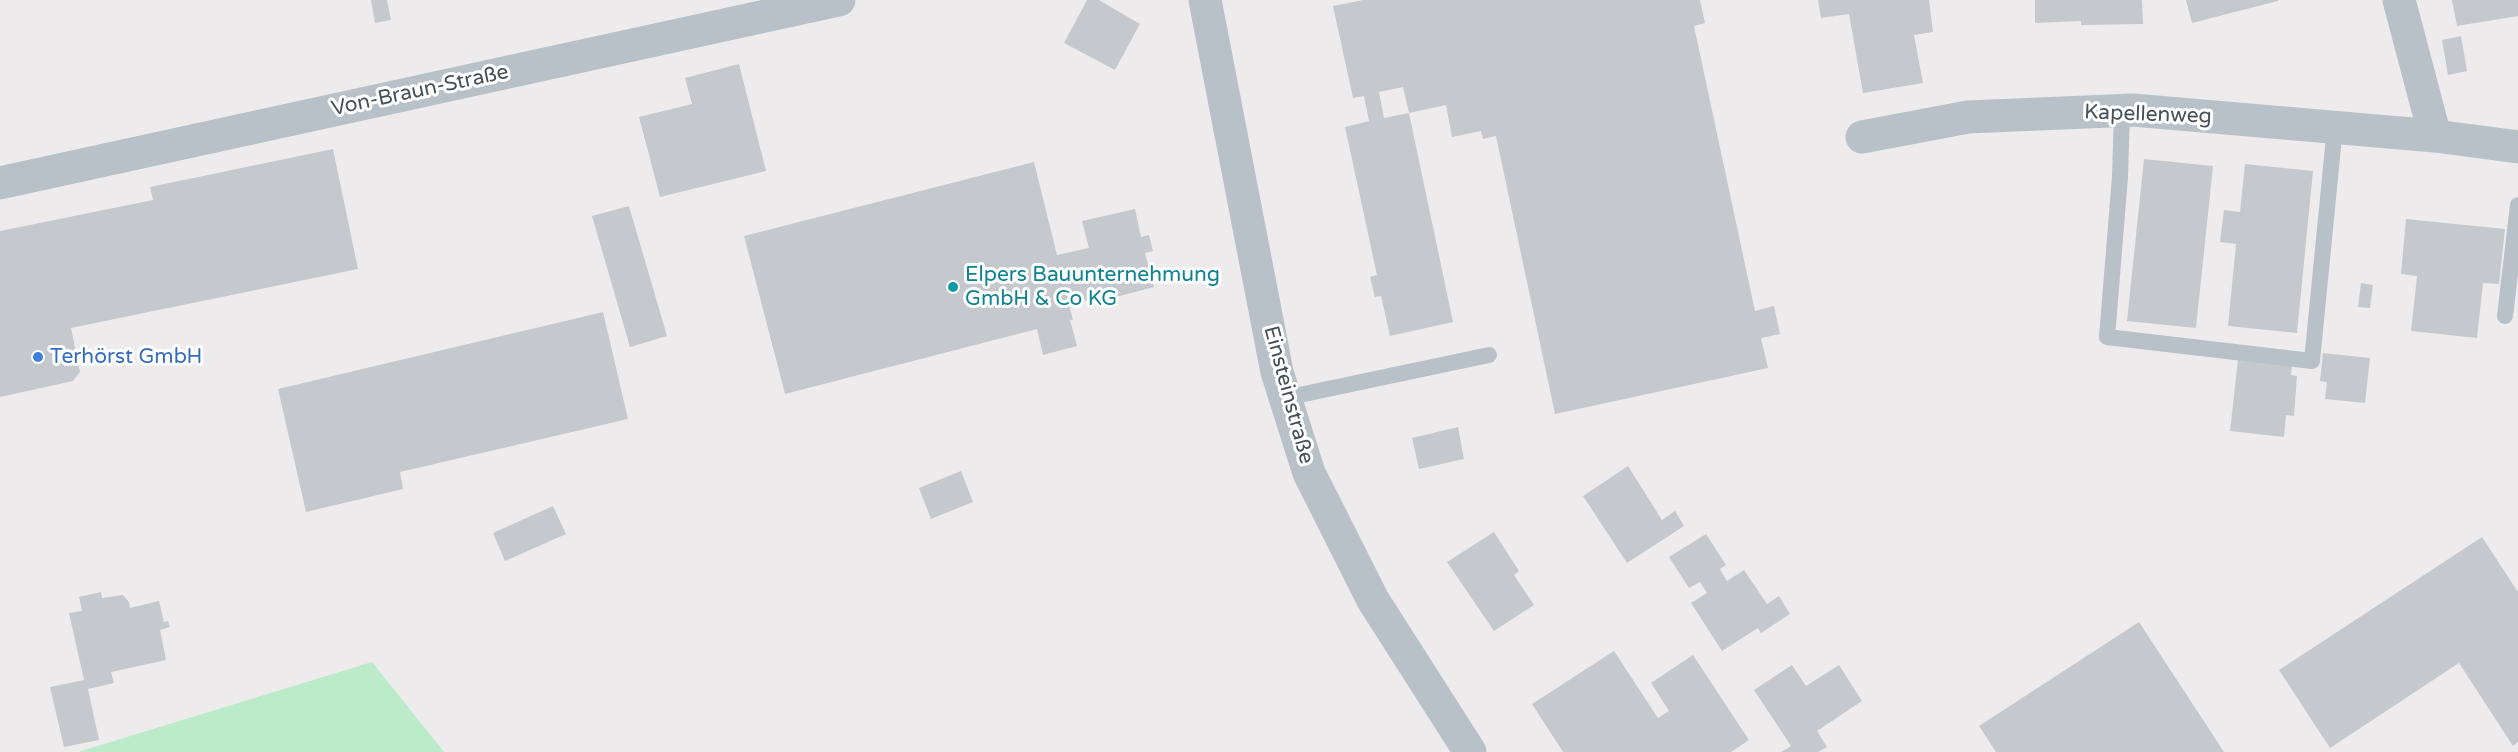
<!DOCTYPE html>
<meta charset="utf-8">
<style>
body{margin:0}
canvas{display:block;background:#eeebec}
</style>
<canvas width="2518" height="752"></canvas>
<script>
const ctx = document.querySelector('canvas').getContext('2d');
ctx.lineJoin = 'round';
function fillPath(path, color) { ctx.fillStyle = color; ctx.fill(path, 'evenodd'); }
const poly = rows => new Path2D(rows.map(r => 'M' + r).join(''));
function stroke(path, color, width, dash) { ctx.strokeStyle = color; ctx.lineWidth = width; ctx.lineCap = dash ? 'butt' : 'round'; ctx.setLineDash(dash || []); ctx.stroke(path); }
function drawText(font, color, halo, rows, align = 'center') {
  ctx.font = font + ' "Varela Round",sans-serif'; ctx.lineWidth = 6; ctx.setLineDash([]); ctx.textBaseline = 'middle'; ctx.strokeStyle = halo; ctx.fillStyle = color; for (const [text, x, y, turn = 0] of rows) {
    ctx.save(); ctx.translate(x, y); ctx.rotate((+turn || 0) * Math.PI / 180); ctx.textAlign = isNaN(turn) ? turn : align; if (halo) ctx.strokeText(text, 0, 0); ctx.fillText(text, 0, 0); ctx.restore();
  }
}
fillPath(poly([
 [372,662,444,752,78,752]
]), '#bbebc9');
fillPath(poly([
 [371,0,387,0,391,20,375,23],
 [1087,0,1099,0,1140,24,1115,70,1064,43],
 [1363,0,1700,0,1705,23,1694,26,1755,311,1774,306,1780,334,1761,338,1768,368,1555,414,1496,136,1483,139,1481,131,1452,137,1446,105,1409,113,1453,322,1390,336,1381,296,1375,297,1370,277,1377,275,1345,127,1369,121,1364,96,1353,98,1333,6],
 [1403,87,1409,113,1384,118,1379,92],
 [1818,0,1929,0,1933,32,1914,35,1923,83,1863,93,1849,14,1821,18],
 [2035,0,2142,0,2143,24,2081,25,2081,21,2035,23],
 [2186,0,2278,0,2278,1,2192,23],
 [2452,0,2518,0,2518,16,2457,26],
 [2461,36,2467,71,2448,75,2442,40],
 [739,64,766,171,660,197,639,117,692,104,685,78],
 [333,149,358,269,71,328,80,372,73,381,0,397,0,231,153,200,150,187],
 [2144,159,2213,166,2196,328,2127,321],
 [1034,162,1057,255,1089,248,1082,221,1135,209,1141,237,1149,235,1153,251,1145,253,1154,287,1101,301,1100,297,1069,304,1073,320,1070,320,1077,346,1043,355,1037,329,785,394,744,236],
 [2245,164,2313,171,2297,333,2228,326,2236,244,2220,242,2224,210,2240,212],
 [629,206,667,336,630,347,592,216],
 [2406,219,2505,229,2499,284,2483,283,2477,338,2411,331,2417,276,2401,274],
 [2361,283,2373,285,2370,308,2358,307],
 [603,312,628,419,400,472,403,489,306,512,278,389],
 [2323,353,2370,358,2365,403,2325,399,2327,382,2320,381],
 [2238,359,2292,365,2291,375,2297,376,2294,416,2286,415,2284,437,2230,431],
 [1458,427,1464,459,1419,469,1412,438],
 [1628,466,1662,520,1675,511,1684,526,1627,563,1583,496],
 [961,471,973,502,931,519,919,488],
 [553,506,566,534,505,561,493,533],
 [1494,532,1519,571,1514,575,1534,605,1494,631,1447,562],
 [1706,534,1726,565,1720,569,1727,581,1744,570,1767,604,1779,596,1790,614,1761,633,1758,628,1722,651,1691,603,1707,593,1700,582,1689,588,1669,557],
 [2482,537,2518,592,2518,742,2513,746,2459,663,2330,748,2279,670],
 [101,592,102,598,123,595,129,602,130,608,159,601,164,622,168,621,170,627,160,630,166,660,111,672,114,683,88,689,99,740,64,747,50,687,84,680,69,613,82,611,79,597],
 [2139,622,2224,752,1996,752,1979,726],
 [1614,651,1658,718,1669,711,1651,683,1693,655,1749,740,1731,752,1563,752,1532,704],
 [1792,665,1806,686,1839,665,1862,701,1817,731,1827,747,1818,752,1781,752,1791,746,1754,690]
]), '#c5c9ce');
stroke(poly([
 [2122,111,2120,177,2107,337,2312,361,2335,127],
 [2505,316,2518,205],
 [1285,398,1489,355]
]), '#b7c1c7', 16);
stroke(poly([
 [1205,0,1277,372,1309,473,1373,600,1470,752],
 [2399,0,2435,136],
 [1862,137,1968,117,2133,110,2435,136,2518,147],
 [0,183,839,0]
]), '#b7c1c7', 33);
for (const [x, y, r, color] of [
 [953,287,6,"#0f9aa8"],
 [38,357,6,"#3f7fe0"]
]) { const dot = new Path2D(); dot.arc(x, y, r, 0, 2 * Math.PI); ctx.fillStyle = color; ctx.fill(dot); stroke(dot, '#fff', 2); }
drawText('21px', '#455057', '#fff', [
 ["Von-Braun-Straße",420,91,-12],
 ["Kapellenweg",2148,115,2],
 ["Einsteinstraße",1288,395,75]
]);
drawText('21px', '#0d838f', '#fff', [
 ["Elpers Bauunternehmung",965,275],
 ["GmbH & Co KG",965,299]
], 'left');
drawText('21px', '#366cbe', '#fff', [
 ["Terhörst GmbH",50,357]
], 'left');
</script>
